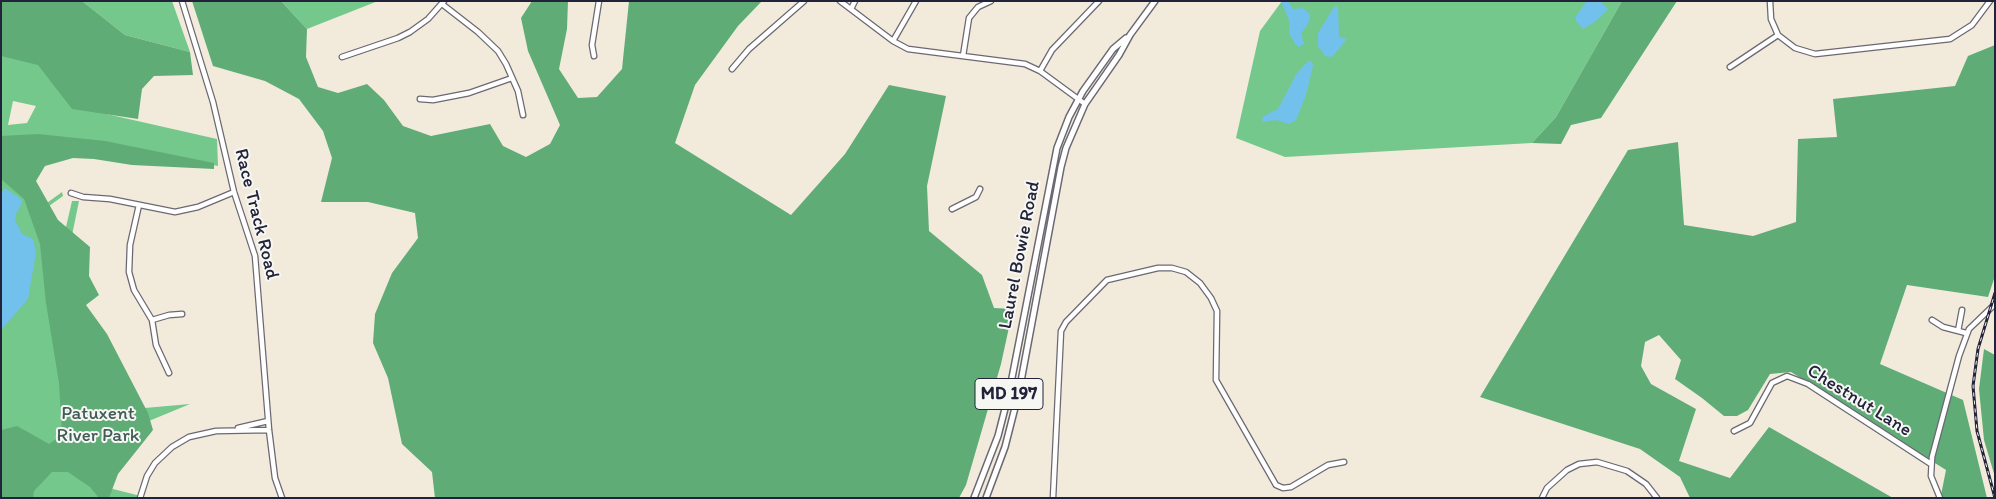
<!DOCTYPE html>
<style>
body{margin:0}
#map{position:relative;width:1996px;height:499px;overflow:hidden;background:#f2ebdb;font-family:Itim,sans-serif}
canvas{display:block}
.frame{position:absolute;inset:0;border:2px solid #22223b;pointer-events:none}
</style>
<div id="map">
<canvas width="1996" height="499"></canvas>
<div class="frame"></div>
</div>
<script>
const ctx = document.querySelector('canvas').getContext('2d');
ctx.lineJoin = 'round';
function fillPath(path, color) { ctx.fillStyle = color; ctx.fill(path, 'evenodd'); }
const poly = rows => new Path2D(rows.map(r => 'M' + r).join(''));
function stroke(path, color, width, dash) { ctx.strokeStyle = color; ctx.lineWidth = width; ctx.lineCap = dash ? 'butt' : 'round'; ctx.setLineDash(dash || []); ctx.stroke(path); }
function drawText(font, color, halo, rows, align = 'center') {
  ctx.font = font + ' Itim,sans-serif'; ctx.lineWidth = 4; ctx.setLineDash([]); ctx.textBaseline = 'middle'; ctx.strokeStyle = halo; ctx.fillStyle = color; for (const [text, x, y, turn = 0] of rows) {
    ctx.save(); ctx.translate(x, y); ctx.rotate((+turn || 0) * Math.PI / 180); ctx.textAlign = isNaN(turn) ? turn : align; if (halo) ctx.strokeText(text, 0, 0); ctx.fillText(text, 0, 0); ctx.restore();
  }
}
fillPath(poly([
 [1,1,80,108,217,139,218,166,135,149,88,149,29,169,40,208,62,192,63,196,42,211,63,240,72,201,79,201,68,255,122,410,190,404,132,428,97,485,137,495,137,498,1,498],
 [13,101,36,106,27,123,8,125],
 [82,1,172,1,190,52,125,35],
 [281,1,378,1,307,29],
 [1282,1,1622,1,1556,117,1532,143,1285,157,1236,138,1260,31]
]), '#74c88b');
fillPath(poly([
 [1,1,82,1,125,35,190,52,193,75,154,76,142,89,138,119,72,109,38,65,1,56],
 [192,1,281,1,307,29,306,57,318,87,338,93,367,84,384,100,403,126,431,136,490,124,503,146,526,157,550,144,560,125,528,51,521,18,532,1,568,1,567,29,559,69,578,98,597,97,622,69,629,1,762,1,738,26,695,85,675,143,791,215,845,154,889,85,946,96,927,186,929,231,982,275,994,308,1013,309,1001,364,966,485,959,498,435,498,432,472,402,444,388,378,373,343,375,314,392,273,418,238,415,213,368,202,321,202,332,158,323,131,299,99,265,81,213,66],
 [1622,1,1677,1,1601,118,1571,125,1561,144,1532,143,1556,117],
 [1995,45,1995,276,1988,297,1907,285,1880,364,1963,400,1987,498,1943,498,1941,495,1946,470,1791,372,1770,374,1748,410,1737,416,1724,416,1702,398,1675,379,1681,360,1659,335,1645,342,1641,366,1651,384,1696,409,1679,461,1730,478,1769,427,1893,498,1690,498,1680,477,1640,449,1480,397,1628,150,1678,142,1684,225,1753,236,1796,222,1798,139,1837,137,1833,99,1955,86,1968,56],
 [38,134,105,141,214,163,214,169,132,165,94,159,73,158,45,166,36,181,58,220,90,247,89,276,99,295,86,305,107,334,148,413,153,430,118,474,109,498,99,498,90,487,68,472,52,472,34,491,33,498,1,498,1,430,17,426,49,444,62,435,59,383,46,303,40,244,24,199,1,179,1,136],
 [1984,349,1995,355,1995,477,1984,440,1979,389]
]), '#5fac77');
fillPath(poly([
 [1281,1,1288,1,1293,9,1303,8,1310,14,1309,22,1301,34,1304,44,1299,47,1296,45,1289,33,1289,20],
 [1587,1,1600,1,1608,9,1596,21,1583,29,1576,21,1576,16],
 [1338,6,1339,37,1347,39,1332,57,1325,56,1318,46,1318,33,1334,7],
 [1308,61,1312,61,1313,66,1306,95,1296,120,1289,124,1276,120,1263,122,1262,119,1264,116,1278,109,1297,73],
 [5,188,21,199,22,203,16,214,15,220,22,234,33,239,36,252,28,299,1,330,1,193]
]), '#72c1ed');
const minor = poly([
 [182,1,213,102,234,192,255,256,269,430,275,478,282,498],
 [840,1,893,41,908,49,1025,64,1040,71,1085,104],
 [1770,1,1771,19,1778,35,1795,48,1815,54,1950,39,1972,25,1990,1],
 [442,4,478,32,498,51,506,64,518,91,523,115],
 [851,9,855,1],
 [893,41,916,1],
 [594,56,592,45,599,1],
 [963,56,969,18,978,7,991,1],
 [342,57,398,38,410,32,428,19,444,1],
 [1730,67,1778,35],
 [732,69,749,49,804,1],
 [1040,71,1052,50,1099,1],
 [420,99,433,100,469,93,512,78],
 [71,193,83,197,110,199,175,212,198,207,234,192],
 [139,205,130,245,129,272,134,290,152,320,156,345,169,373],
 [952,209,976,197,980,189],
 [152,320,169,315,182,314],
 [1932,320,1943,327,1966,333],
 [1958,331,1962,310],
 [238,428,268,421],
 [1734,431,1750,423,1772,383,1787,376,1808,384,1931,464],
 [140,498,147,476,155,463,172,447,189,437,216,431,269,430],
 [1053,498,1061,331,1066,322,1107,280,1158,268,1172,268,1186,272,1200,283,1211,298,1217,311,1216,380,1276,485,1283,488,1291,487,1328,465,1344,462],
 [1542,498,1547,488,1567,470,1579,464,1597,462,1627,471,1646,484,1657,498],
 [1940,498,1931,476,1932,457,1959,356,1969,329,1995,304]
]);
const major = poly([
 [974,498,998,436,1009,393,1057,148,1069,117,1083,91,1113,49,1126,38],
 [986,498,1005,447,1019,392,1061,167,1066,148,1085,104,1119,55,1130,35,1155,1]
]);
stroke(minor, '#6b6873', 7);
stroke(major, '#6b6873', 8);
stroke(minor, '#fff', 4.5);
stroke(major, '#fff', 5);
const rail = poly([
 [1995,498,1977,431,1973,386,1978,349,1995,293]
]);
stroke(rail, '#22223b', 3);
stroke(rail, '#f6f6f2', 1, [4]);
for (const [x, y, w] of [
 [1009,394,68]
]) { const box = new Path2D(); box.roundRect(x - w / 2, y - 15.5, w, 31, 4); ctx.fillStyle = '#f6f6f2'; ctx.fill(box); stroke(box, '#22223b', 1); }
drawText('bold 18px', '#22223b', null, [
 ["MD 197",1009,394]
]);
drawText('19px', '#22223b', '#f6f6f2', [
 ["Race Track Road",256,214,76],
 ["Laurel Bowie Road",1020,255,-79],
 ["Chestnut Lane",1859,401,32]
]);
drawText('19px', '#3f5c57', '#f6f6f2', [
 ["Patuxent",98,414],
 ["River Park",98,436]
]);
</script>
